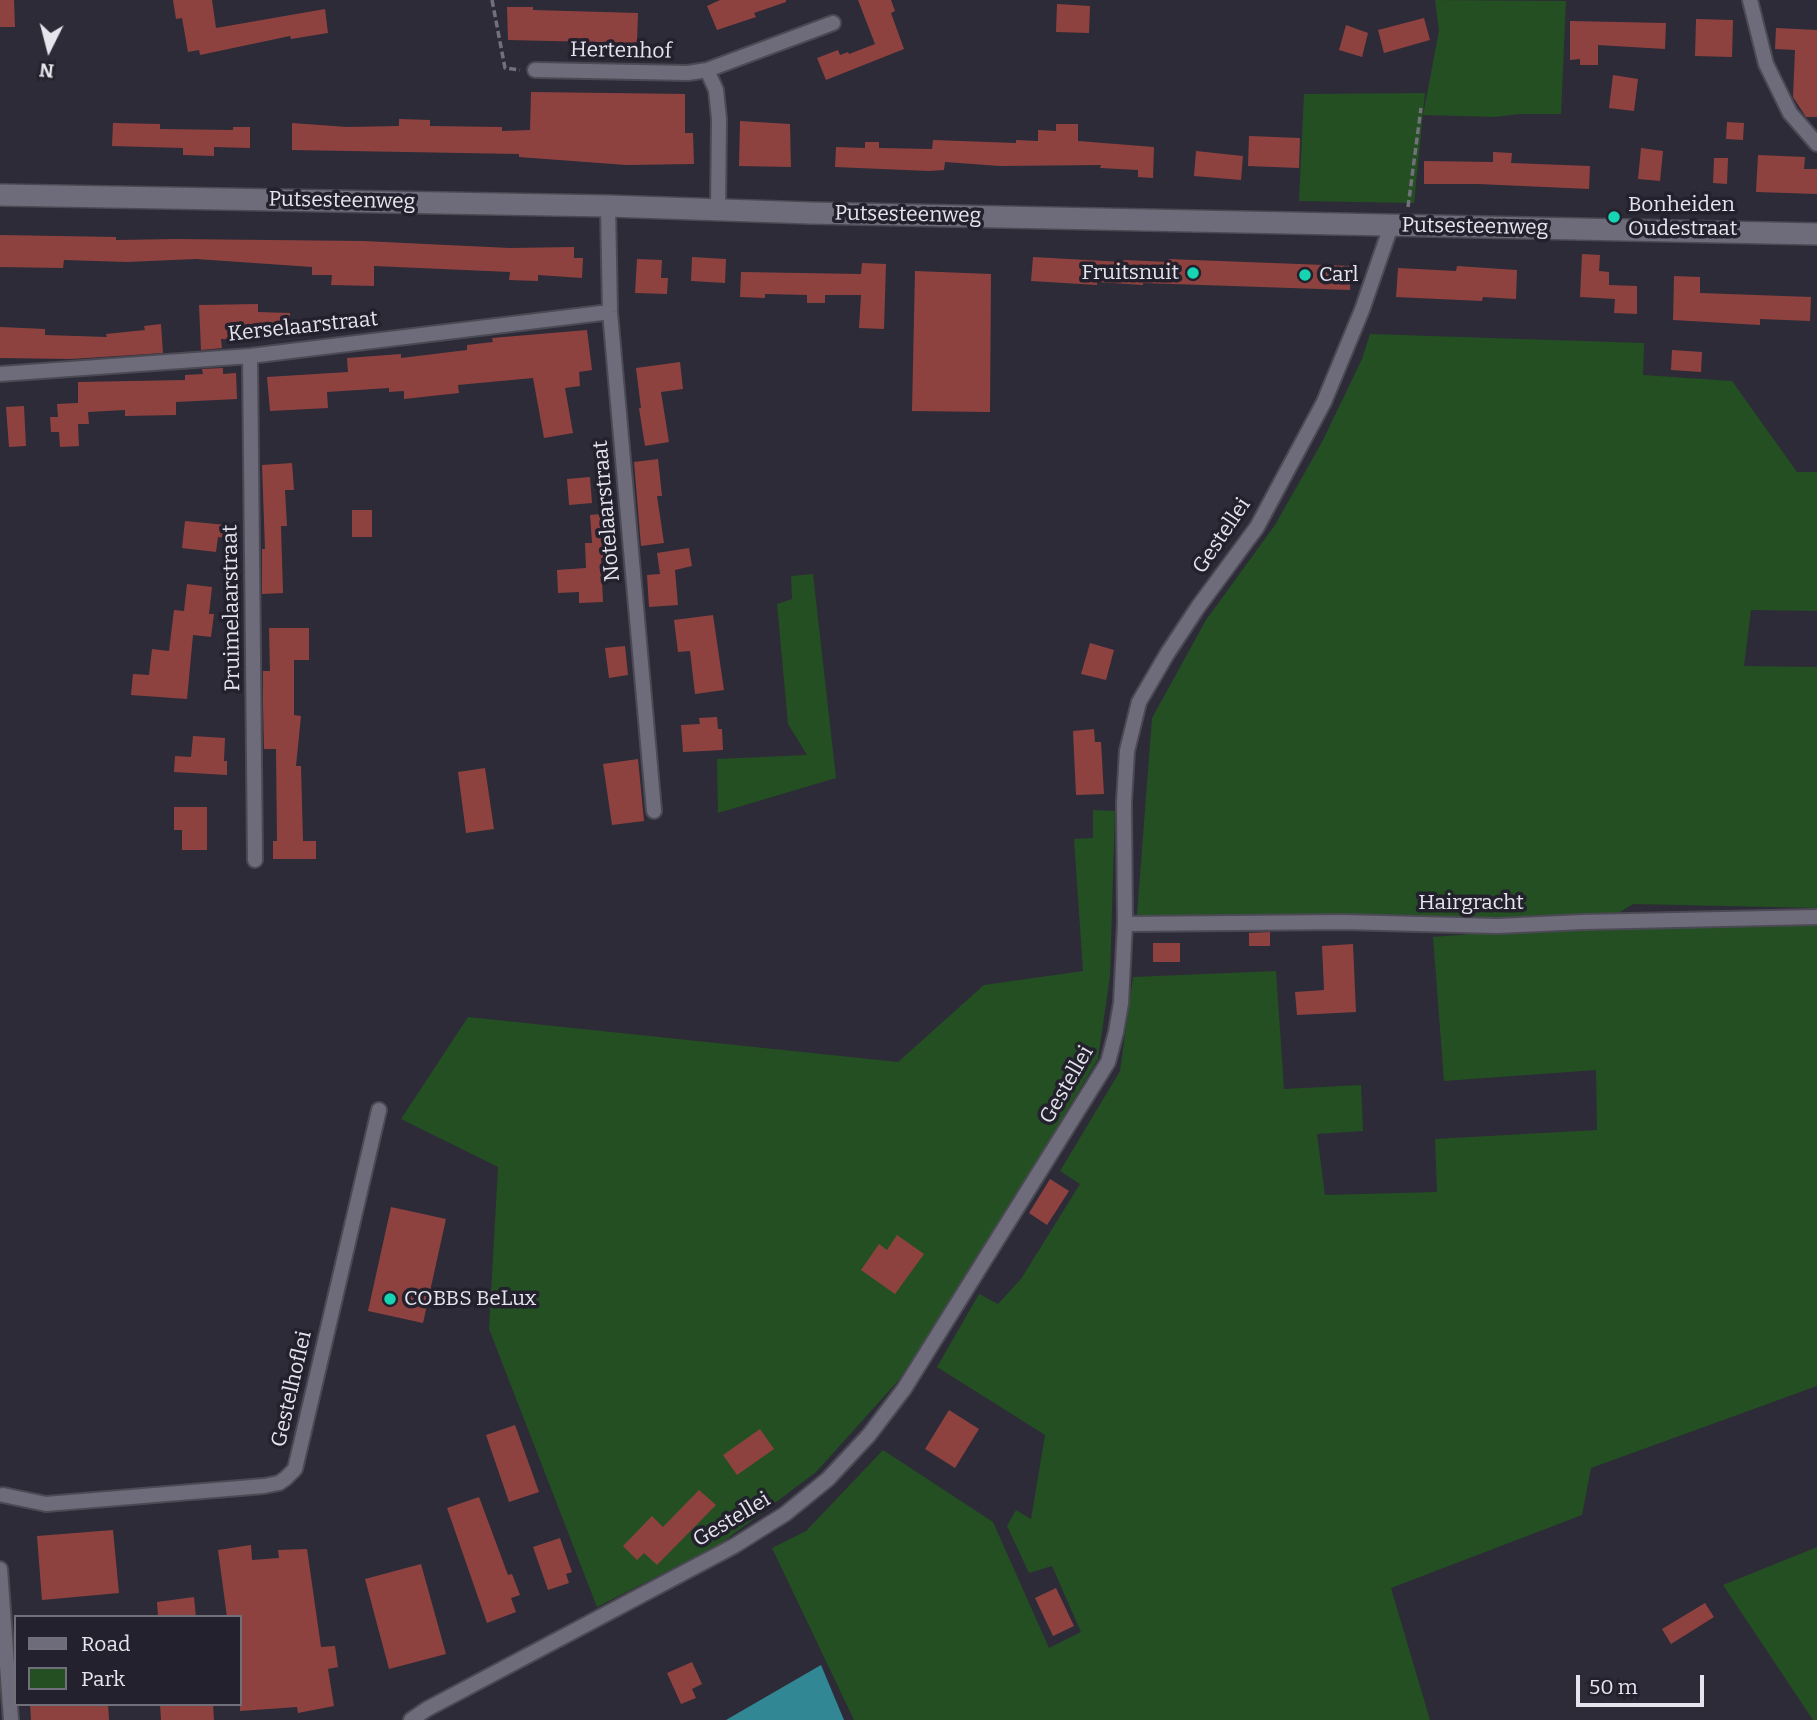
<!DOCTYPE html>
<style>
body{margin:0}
#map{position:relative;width:1817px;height:1720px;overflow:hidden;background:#2d2b37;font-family:Bitter,serif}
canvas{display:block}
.legend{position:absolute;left:14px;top:1615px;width:228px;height:91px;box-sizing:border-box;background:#23212d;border:2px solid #716f7a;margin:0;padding:9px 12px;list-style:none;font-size:21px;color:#e6e5ed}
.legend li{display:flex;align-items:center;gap:14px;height:35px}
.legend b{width:35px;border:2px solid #716f7a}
.north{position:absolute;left:14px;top:14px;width:70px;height:70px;-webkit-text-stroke:5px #23212d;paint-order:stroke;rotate:186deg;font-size:19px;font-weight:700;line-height:28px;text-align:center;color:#e6e5ed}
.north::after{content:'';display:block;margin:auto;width:24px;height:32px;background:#e6e5ed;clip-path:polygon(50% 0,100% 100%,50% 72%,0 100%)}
.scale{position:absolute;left:1576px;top:1675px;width:128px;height:32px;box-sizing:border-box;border:4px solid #e6e5ed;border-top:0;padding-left:9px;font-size:21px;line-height:24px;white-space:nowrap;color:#e6e5ed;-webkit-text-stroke:5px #23212d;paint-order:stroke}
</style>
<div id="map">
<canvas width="1817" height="1720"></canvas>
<ul class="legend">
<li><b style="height:9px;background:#6e6c7a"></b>Road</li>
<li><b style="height:19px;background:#244f22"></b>Park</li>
</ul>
<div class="north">N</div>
<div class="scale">50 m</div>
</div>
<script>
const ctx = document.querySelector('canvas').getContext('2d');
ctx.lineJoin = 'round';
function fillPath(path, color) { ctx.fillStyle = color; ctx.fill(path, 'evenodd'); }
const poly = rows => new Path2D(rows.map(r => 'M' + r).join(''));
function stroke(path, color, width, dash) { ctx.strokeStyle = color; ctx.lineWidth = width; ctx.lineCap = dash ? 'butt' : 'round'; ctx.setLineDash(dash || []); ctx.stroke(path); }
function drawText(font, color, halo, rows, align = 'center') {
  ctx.font = font + ' Bitter,serif'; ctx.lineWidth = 7; ctx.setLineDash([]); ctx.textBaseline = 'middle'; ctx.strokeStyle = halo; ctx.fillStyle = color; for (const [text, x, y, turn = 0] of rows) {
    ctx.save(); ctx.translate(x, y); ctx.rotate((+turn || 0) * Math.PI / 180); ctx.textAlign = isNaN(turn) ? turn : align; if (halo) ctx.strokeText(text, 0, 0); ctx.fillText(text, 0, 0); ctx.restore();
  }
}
fillPath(poly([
 [1435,0,1566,1,1561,114,1519,114,1495,117,1423,115,1439,31],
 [1425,93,1414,203,1299,201,1304,94],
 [1370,334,1644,343,1643,375,1732,381,1797,472,1817,472,1817,611,1751,610,1744,666,1817,667,1817,908,1633,904,1599,925,1817,925,1817,1386,1591,1468,1582,1515,1391,1588,1430,1720,854,1720,772,1548,806,1531,883,1450,993,1522,1049,1648,1081,1632,1052,1566,1029,1573,1007,1526,1016,1510,1031,1519,1045,1435,937,1367,979,1294,998,1304,1021,1279,1080,1184,1060,1171,1120,1071,1133,977,1276,971,1284,1089,1361,1085,1363,1131,1317,1134,1325,1195,1437,1192,1435,1139,1597,1130,1596,1070,1444,1081,1433,937,1586,925,1137,915,1152,718,1206,620,1275,525,1322,442,1362,359],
 [813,574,836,778,718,813,717,759,807,755,788,724,777,604,792,599,791,576],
 [1093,810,1115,811,1110,976,1098,1059,966,1279,898,1381,816,1472,719,1545,597,1607,489,1329,498,1167,401,1119,468,1017,898,1062,984,985,1083,971,1074,839,1093,838],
 [1817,1547,1817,1720,1813,1720,1723,1585]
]), '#244f22');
fillPath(poly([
 [821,1665,844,1720,726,1720]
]), '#328795');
fillPath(poly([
 [0,0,14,0,15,27,0,27],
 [173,0,212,0,216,28,325,9,328,33,291,39,290,36,200,55,199,50,188,52,182,18,176,19],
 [720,0,786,0,786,2,754,13,756,17,717,30,707,6],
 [858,0,891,0,895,11,891,13,904,49,826,80,817,58,838,50,840,55,848,52,849,54,875,44],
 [1057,4,1090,6,1089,33,1056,32],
 [507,7,533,7,533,10,638,13,637,43,508,40],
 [1424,18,1430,40,1384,53,1378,30],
 [1696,19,1733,20,1732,57,1695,56],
 [1570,21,1666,23,1665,49,1598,45,1598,65,1580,65,1580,59,1570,60],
 [1346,25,1368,33,1362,57,1339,50],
 [1776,28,1817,30,1817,117,1806,117,1793,97,1795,50,1775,49],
 [1613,75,1638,79,1634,111,1609,108],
 [531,92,685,94,685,133,693,133,694,164,626,165,519,157,519,154,292,150,292,123,347,127,399,126,399,119,430,120,430,126,502,127,502,131,530,130],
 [740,121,790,124,791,167,739,166],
 [1727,122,1744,123,1743,140,1726,139],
 [113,123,160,124,160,129,233,130,233,127,250,127,250,148,214,147,214,156,183,155,183,148,112,146],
 [1056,124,1078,124,1078,141,1154,147,1153,178,1138,177,1138,170,1100,168,1101,165,1000,166,945,162,944,170,929,171,835,167,836,147,865,148,865,142,879,142,879,148,932,149,933,140,1016,143,1016,140,1038,141,1038,130,1056,131],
 [1249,136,1300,138,1299,168,1248,166],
 [1641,148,1663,151,1660,181,1638,179],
 [1196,151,1243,156,1241,180,1194,176],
 [1493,152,1512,153,1511,163,1590,166,1589,189,1478,184,1424,184,1424,161,1493,162],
 [1758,155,1805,157,1804,169,1817,169,1817,194,1756,192],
 [1714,158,1728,158,1727,184,1713,183],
 [0,235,116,237,116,240,177,239,363,241,510,248,574,247,574,258,583,258,582,278,538,275,538,281,509,280,510,272,374,266,374,286,331,285,332,275,312,275,312,267,196,259,127,262,64,260,63,268,0,267],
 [1582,254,1600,255,1599,271,1609,272,1609,285,1637,286,1637,314,1614,313,1615,299,1580,297],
 [692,257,726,259,725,283,691,281],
 [1033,257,1123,262,1124,260,1168,262,1168,259,1351,266,1350,290,1143,283,1143,285,1097,282,1097,285,1031,281],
 [637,259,662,260,661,278,668,278,667,294,635,293],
 [862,263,886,264,884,329,859,328,861,295,825,295,825,303,807,303,807,295,765,294,765,298,740,297,741,272,861,274],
 [1457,266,1517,270,1516,299,1483,297,1482,301,1396,297,1398,268,1456,271],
 [915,271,991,274,990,412,912,411],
 [1674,276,1700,277,1700,293,1811,297,1810,321,1760,319,1760,325,1673,320],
 [258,304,258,312,290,313,290,338,259,337,259,340,221,339,222,348,201,350,199,305],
 [161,324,163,353,71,359,0,358,0,327,45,329,45,335,107,337,106,334,145,330,144,326],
 [587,330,592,370,579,372,580,386,565,388,573,433,544,438,533,378,458,385,459,393,404,399,404,391,389,392,389,388,327,392,328,408,270,411,267,377,348,372,347,358,401,354,401,358,467,350,467,345,493,342,492,338],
 [1672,350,1702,352,1701,372,1671,370],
 [680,362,683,389,661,392,669,442,645,446,639,408,641,408,636,368],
 [223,368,223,374,236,373,237,399,176,402,176,415,125,416,125,410,88,412,89,424,78,424,79,446,60,447,59,432,51,432,50,417,58,417,57,404,78,403,78,382,185,380,185,375,203,374,202,369],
 [24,406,26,446,9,447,6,407],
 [658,459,662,496,657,496,664,543,641,546,634,462],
 [292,463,294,490,285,490,287,526,281,526,283,593,262,594,262,549,265,549,262,465],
 [590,477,592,503,569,505,567,479],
 [352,510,372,510,372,537,352,537],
 [613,513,615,539,607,540,608,558,601,558,603,602,579,603,579,592,558,593,557,570,586,568,585,543,592,543,590,515],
 [185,521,236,526,234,539,218,537,216,552,182,548],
 [689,548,692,566,675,570,678,605,649,607,647,575,660,574,657,553],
 [187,584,212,587,209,614,214,614,211,637,193,635,187,699,131,695,133,674,149,675,152,649,169,651,174,610,184,611],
 [713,615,724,690,695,694,690,651,678,652,674,620],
 [269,628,309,628,309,660,294,660,294,715,301,716,296,766,301,766,303,841,316,841,316,859,273,859,273,841,277,841,276,749,264,749,263,705,263,671,270,671],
 [1090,643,1114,650,1106,680,1081,674],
 [625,646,628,675,609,678,605,648],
 [717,717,718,729,722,729,723,750,683,752,681,725,700,724,699,718],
 [1094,729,1095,742,1101,742,1104,794,1076,795,1073,731],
 [193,736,225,738,224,761,227,761,227,775,174,772,175,756,191,757],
 [638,759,644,821,612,825,603,764],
 [485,768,494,829,466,833,458,772],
 [174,807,207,807,207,850,182,850,182,830,174,830],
 [1270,932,1270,946,1249,946,1249,933],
 [1153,943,1180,943,1180,962,1153,962],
 [1353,944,1356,1012,1297,1015,1295,992,1324,990,1322,946],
 [1050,1179,1069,1191,1047,1225,1029,1213],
 [391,1207,446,1219,423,1323,368,1311],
 [897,1235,924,1254,895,1294,861,1270,879,1244,887,1250],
 [949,1410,979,1429,955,1468,925,1449],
 [515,1425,539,1492,509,1502,486,1435],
 [760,1429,774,1449,737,1475,723,1455],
 [699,1490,716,1505,657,1565,644,1553,637,1560,623,1546,652,1516,663,1527],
 [479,1497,508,1575,512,1574,520,1595,511,1598,516,1612,487,1623,447,1508],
 [113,1530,119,1593,42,1600,37,1536],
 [560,1538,572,1572,566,1574,569,1583,548,1590,533,1547],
 [251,1545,252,1560,279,1558,278,1550,307,1549,321,1647,335,1646,338,1667,328,1669,334,1706,298,1713,297,1707,240,1711,240,1617,227,1617,218,1550],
 [421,1564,446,1654,389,1669,365,1579],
 [1056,1588,1074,1626,1053,1636,1035,1598],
 [194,1597,196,1617,158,1617,157,1602],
 [1705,1603,1714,1617,1671,1644,1662,1629],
 [692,1662,702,1684,692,1689,696,1698,681,1704,667,1673],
 [30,1704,108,1704,109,1720,31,1720],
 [160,1704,213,1704,214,1720,161,1720]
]), '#8e4240');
const street = poly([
 [1750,0,1766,64,1790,113,1817,144],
 [535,70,688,73,707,70,833,23],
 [707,70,716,90,719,119,718,210],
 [608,206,610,312,654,811],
 [250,356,255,860],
 [0,374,250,356,610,312],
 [1125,924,1343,922,1497,926,1583,922,1817,917],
 [3,1495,46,1504,264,1486,279,1483,286,1478,295,1469,379,1110],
 [0,1569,11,1720],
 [411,1720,427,1709,734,1546,785,1514,828,1479,869,1435,904,1389,1108,1062,1116,1032,1121,1003,1125,924,1124,802,1127,751,1139,702,1167,654,1198,607,1257,527,1324,402,1362,310,1391,226]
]);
const secondary = poly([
 [0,195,608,206,810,213,1817,234]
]);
stroke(street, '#4b4a54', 18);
stroke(secondary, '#4b4a54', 24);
stroke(poly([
 [492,0,505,68,520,70],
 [1408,207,1421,108]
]), '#72707b', 3.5, [7, 3.5]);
stroke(street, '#6e6c7a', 14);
stroke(secondary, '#6e6c7a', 21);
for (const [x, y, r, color] of [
 [1614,217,7,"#17d5b3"],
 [1193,273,7,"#17d5b3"],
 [1305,275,7,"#17d5b3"],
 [390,1299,7,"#17d5b3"]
]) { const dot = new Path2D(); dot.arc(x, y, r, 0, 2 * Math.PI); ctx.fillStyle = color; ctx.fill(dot); stroke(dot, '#23212d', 2.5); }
drawText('21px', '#e6e5ed', '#23212d', [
 ["Hertenhof",621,51,1],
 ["Putsesteenweg",342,201,1],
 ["Putsesteenweg",908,215,1],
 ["Putsesteenweg",1475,227,1],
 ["Kerselaarstraat",303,327,-6],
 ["Notelaarstraat",607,511,-95],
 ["Gestellei",1222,536,-56],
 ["Pruimelaarstraat",232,608,-91],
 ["Hairgracht",1471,903],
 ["Gestellei",1067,1085,-60],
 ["Gestelhoflei",292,1389,-77],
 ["Gestellei",732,1520,-31]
]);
drawText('21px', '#e6e5ed', '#23212d', [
 ["Bonheiden",1628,205],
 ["Oudestraat",1628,229],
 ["Fruitsnuit",1179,273,"right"],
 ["Carl",1319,275],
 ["COBBS BeLux",404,1299]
], 'left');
</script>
